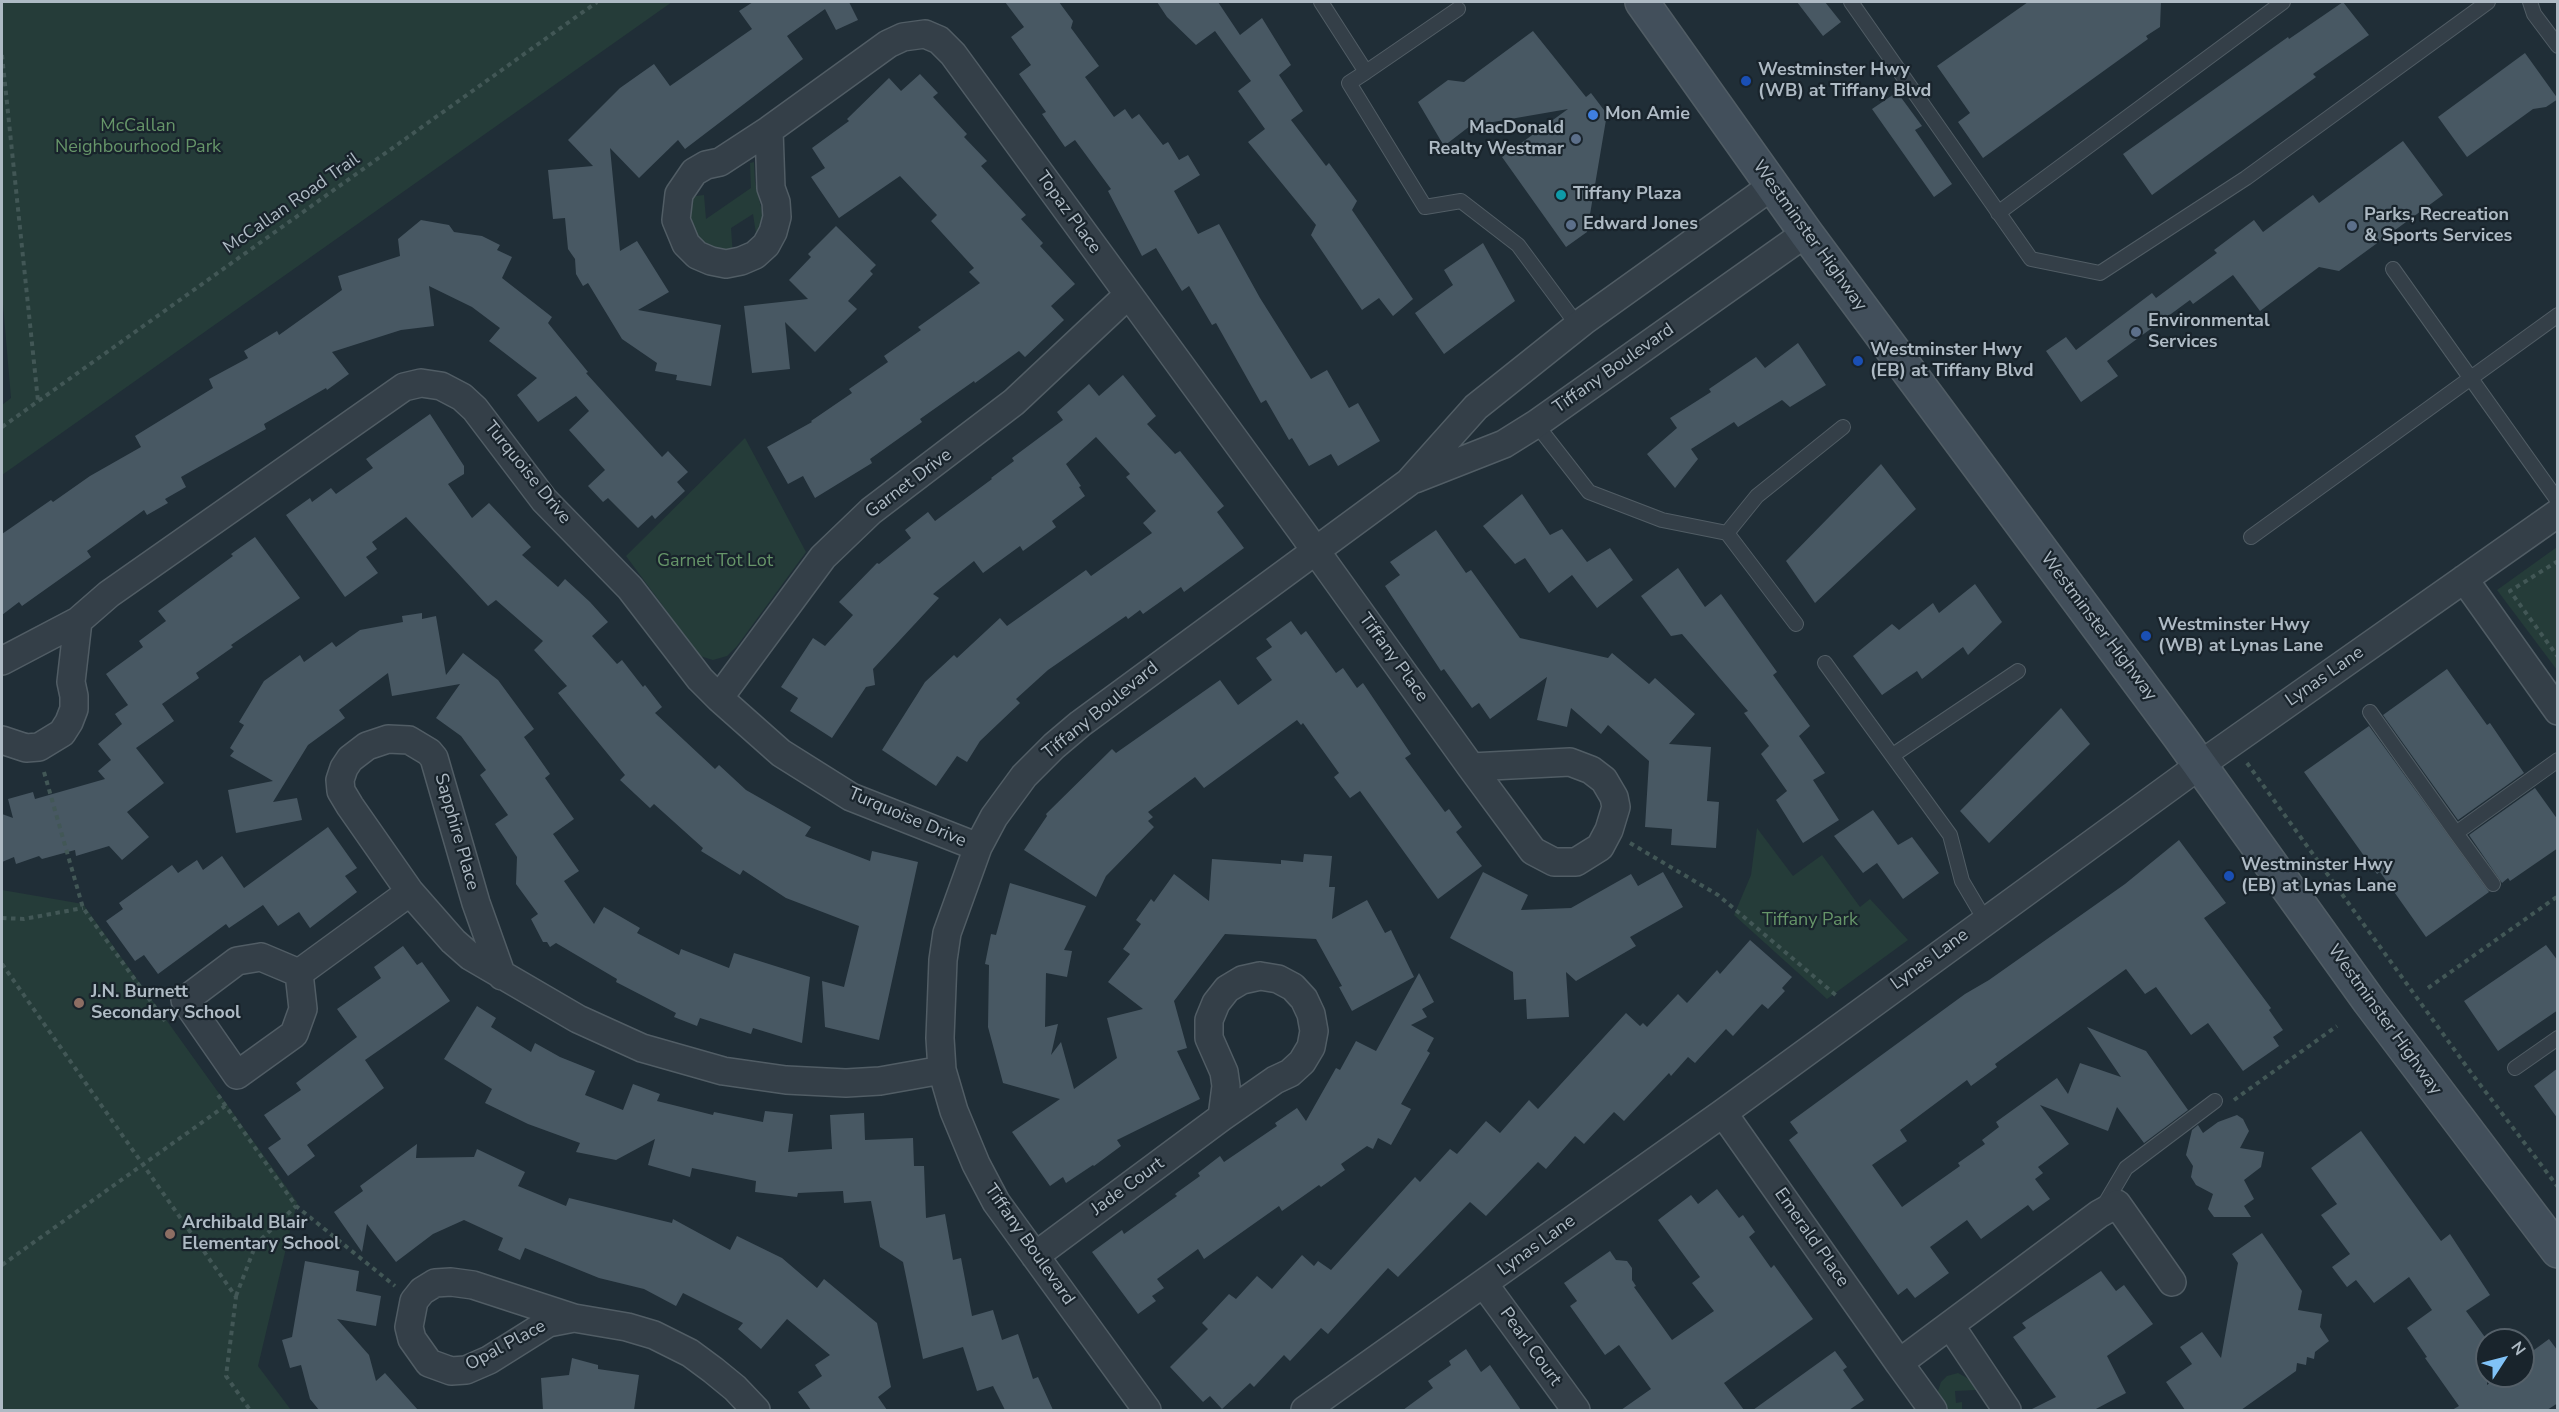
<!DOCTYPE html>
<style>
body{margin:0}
#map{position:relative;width:2559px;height:1412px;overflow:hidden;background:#202e37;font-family:"Nunito Sans",sans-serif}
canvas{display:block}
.frame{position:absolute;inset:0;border:3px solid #aebac4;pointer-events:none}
.north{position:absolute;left:2475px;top:1328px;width:60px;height:60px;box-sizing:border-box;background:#19242c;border:2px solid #556069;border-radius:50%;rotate:54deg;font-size:16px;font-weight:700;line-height:24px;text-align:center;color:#aebac4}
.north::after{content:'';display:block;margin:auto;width:21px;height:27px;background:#80c2f7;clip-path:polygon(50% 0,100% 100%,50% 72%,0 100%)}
</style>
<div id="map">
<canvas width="2559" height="1412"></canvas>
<div class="frame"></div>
<div class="north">N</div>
</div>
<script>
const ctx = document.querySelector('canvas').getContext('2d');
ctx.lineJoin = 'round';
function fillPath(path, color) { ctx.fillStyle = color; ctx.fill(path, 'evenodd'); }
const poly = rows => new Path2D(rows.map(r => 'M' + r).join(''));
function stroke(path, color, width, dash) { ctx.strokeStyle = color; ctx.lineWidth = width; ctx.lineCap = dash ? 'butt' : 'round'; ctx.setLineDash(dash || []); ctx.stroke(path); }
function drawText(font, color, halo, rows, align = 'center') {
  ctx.font = font + ' "Nunito Sans",sans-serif'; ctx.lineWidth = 4.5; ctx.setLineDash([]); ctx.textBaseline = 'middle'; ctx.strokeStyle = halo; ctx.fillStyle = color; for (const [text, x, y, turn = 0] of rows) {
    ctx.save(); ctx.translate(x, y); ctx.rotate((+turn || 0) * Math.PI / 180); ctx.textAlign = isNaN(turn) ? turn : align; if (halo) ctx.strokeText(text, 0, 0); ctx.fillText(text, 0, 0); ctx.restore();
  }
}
fillPath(poly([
 [2,2,672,2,2,475,2,405,11,398,2,293],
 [754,162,755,182,764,220,757,240,753,214,731,228,733,256,703,248,684,213,690,201,696,196,704,195,706,219,751,188,750,163],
 [745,438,806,552,737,646,727,656,713,660,700,656,626,556],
 [2557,547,2557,670,2497,590],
 [1757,828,1793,876,1822,855,1860,907,1870,899,1908,940,1827,999,1734,915,1751,875],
 [2,890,83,904,297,1202,258,1366,291,1410,2,1410],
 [1958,1373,1971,1380,1976,1390,1955,1391,1956,1403,1962,1402,1962,1410,1946,1410,1938,1398,1938,1391,1941,1382,1947,1376]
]), '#253c39');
fillPath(poly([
 [753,2,849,2,858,20,836,30,825,9,787,36,803,59,685,149,678,140,639,178,610,148,620,251,637,241,669,292,638,310,721,325,711,386,676,380,677,375,655,371,657,363,622,339,588,283,583,286,576,274,575,259,568,249,565,218,553,219,548,170,593,166,568,140,620,88,654,64,670,86,752,29,739,11],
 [1005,2,1059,2,1073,21,1071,28,1099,66,1085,77,1114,117,1125,109,1132,119,1139,114,1163,145,1168,142,1179,160,1188,155,1200,175,1174,191,1198,234,1219,224,1260,298,1311,379,1327,370,1349,408,1358,403,1380,441,1338,466,1331,454,1309,466,1292,438,1289,440,1266,400,1261,403,1216,323,1212,325,1189,286,1182,291,1156,248,1142,256,1108,191,1111,189,1075,140,1065,147,1042,114,1046,112,1019,74,1031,65,1011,37,1024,27],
 [1157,2,1218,2,1240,35,1262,18,1291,65,1279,75,1303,111,1291,120,1326,166,1329,163,1357,201,1352,210,1413,299,1393,316,1379,298,1362,310,1311,235,1316,225,1248,142,1265,129,1238,91,1251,81,1215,31,1196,45,1167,17],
 [1797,2,1825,2,1841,22,1823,36],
 [2028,2,2161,2,2160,27,2146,36,2148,39,1983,158,1958,122,1970,113,1937,66],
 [2343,2,2369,35,2313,74,2316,77,2152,195,2123,154,2288,37,2289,39],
 [1533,31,1586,97,1591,93,1607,114,1587,232,1566,247,1502,157,1568,109,1470,126,1444,146,1418,102,1448,80,1464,82],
 [2525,53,2558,99,2546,107,2533,109,2467,157,2438,117],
 [920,74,938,93,933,97,967,134,964,137,987,161,981,166,1026,215,1021,219,1043,243,1040,246,1075,284,1051,306,1064,320,1025,357,1019,351,975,383,974,381,920,419,922,422,870,459,872,463,815,498,803,476,788,484,767,447,812,422,811,421,852,393,849,389,888,362,884,356,921,330,918,327,980,283,969,272,974,268,931,221,937,215,900,176,839,218,811,177,825,168,812,148,849,121,847,119,889,78,901,91],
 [1897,92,1922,126,1915,130,1952,184,1934,197,1872,109],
 [2403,141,2443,195,2339,271,2319,267,2260,311,2233,275,2193,304,2190,300,2107,361,2118,376,2081,402,2046,351,2066,337,2076,350,2152,293,2156,298,2217,253,2214,250,2254,220,2263,232,2313,195,2319,203],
 [421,220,449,225,454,232,482,236,500,245,497,250,512,257,502,278,552,317,548,323,588,372,586,373,662,457,668,451,688,472,677,482,685,491,655,519,652,515,638,528,608,498,603,502,588,486,605,470,569,430,589,411,576,396,538,422,517,395,537,378,489,341,500,328,472,307,429,286,434,326,401,330,332,352,349,374,327,390,326,388,264,424,266,429,181,477,186,487,165,499,168,503,147,515,144,510,87,551,91,557,22,606,19,602,2,615,2,534,51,500,53,502,90,476,141,447,135,436,213,388,209,379,248,358,244,351,277,331,279,335,342,290,338,276,400,256,398,239],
 [836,226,876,265,870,271,873,274,848,301,857,309,815,352,785,322,790,369,752,373,744,306,808,299,789,280,811,257,808,254],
 [1483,243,1515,301,1444,354,1415,313,1453,285,1444,270],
 [1798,343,1826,385,1790,407,1782,400,1738,427,1734,422,1691,449,1698,459,1675,488,1647,454,1677,428,1670,418,1711,392,1709,389,1756,357,1765,368],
 [1123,375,1156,416,1147,424,1175,454,1180,451,1224,506,1217,512,1244,548,1184,592,1181,587,1143,614,1140,610,1128,619,1126,616,1048,670,1016,699,1020,703,980,741,967,762,957,756,936,786,882,750,925,682,954,655,957,658,1000,618,1007,626,1086,570,1091,576,1152,533,1143,523,1156,511,1126,477,1130,474,1096,437,1066,464,1081,486,1079,487,1085,496,1052,521,1056,527,1023,551,1020,546,983,573,974,561,933,594,939,598,873,669,875,685,866,687,832,738,790,711,798,698,781,687,813,638,825,646,853,615,839,602,877,563,879,564,911,538,905,530,928,512,935,521,992,479,991,478,1014,461,1012,458,1063,420,1057,412,1089,384,1099,396],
 [430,414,464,466,464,474,448,484,472,518,489,503,531,547,522,555,558,587,565,579,590,602,608,622,592,636,617,664,622,660,643,687,645,685,662,707,655,713,715,769,719,765,746,790,811,827,805,836,870,861,872,851,918,862,879,1040,825,1027,822,981,844,987,859,926,786,898,743,870,740,875,701,851,703,848,654,804,650,808,620,780,625,775,558,693,567,686,534,650,543,641,496,600,488,606,406,517,372,542,377,549,366,557,378,573,345,597,286,515,310,498,312,502,331,488,336,494,373,468,366,459],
 [1881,464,1916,509,1815,603,1786,561],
 [1522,494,1550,535,1562,529,1587,562,1610,548,1633,580,1597,608,1572,575,1549,593,1525,558,1515,564,1483,526],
 [1436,530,1466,573,1471,570,1520,638,1608,658,1612,653,1649,684,1655,678,1695,714,1669,744,1711,747,1707,801,1719,802,1716,848,1671,845,1672,829,1645,827,1649,761,1608,725,1601,734,1571,708,1567,727,1537,720,1547,677,1490,719,1479,703,1472,708,1444,669,1441,671,1385,586,1400,575,1390,562],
 [255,537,300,598,231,645,233,647,196,673,199,678,162,704,174,721,136,748,164,783,127,812,149,837,122,860,109,846,76,856,75,850,42,859,39,856,16,864,14,857,2,862,2,814,13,818,8,799,33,792,35,799,105,779,98,771,111,760,98,744,122,724,115,714,128,705,106,674,143,647,139,641,166,621,158,611,233,556,231,554],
 [1678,568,1705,607,1721,594,1777,672,1773,675,1810,726,1799,736,1825,773,1813,780,1839,820,1803,843,1776,800,1787,791,1761,754,1769,746,1744,713,1748,711,1682,634,1671,636,1641,596],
 [1975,584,2002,622,1968,655,1963,647,1922,679,1917,671,1882,695,1853,656,1892,624,1899,630,1933,603,1939,613],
 [422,613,422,619,436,616,446,675,463,653,498,680,534,729,524,737,550,774,545,778,574,819,553,834,579,871,564,881,594,924,604,907,640,928,637,933,679,955,681,949,729,968,734,953,810,977,802,1043,753,1028,751,1034,700,1018,697,1026,674,1017,676,1013,616,982,617,979,556,943,550,947,547,942,543,942,531,919,538,914,516,884,517,857,495,824,508,815,480,775,486,770,461,736,436,718,460,684,392,696,388,673,339,710,345,718,308,745,273,802,297,798,302,820,236,833,228,790,273,781,230,756,234,751,230,748,244,725,239,722,264,681,300,655,304,662,332,642,336,647,360,630,403,622,402,616],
 [1291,621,1301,635,1306,631,1336,673,1343,668,1357,688,1363,683,1411,754,1405,758,1445,812,1449,809,1462,827,1456,832,1482,866,1438,899,1360,791,1350,798,1334,777,1339,773,1303,723,1301,725,1297,720,1204,788,1195,777,1148,812,1153,817,1148,821,1154,827,1106,876,1096,897,1024,850,1047,816,1046,814,1112,749,1116,753,1220,680,1238,705,1272,680,1256,658,1272,647,1266,639],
 [2447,669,2487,725,2490,723,2524,773,2458,820,2383,715],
 [2061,708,2090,744,1989,843,1960,811],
 [2369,726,2489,892,2426,937,2380,872,2377,874,2304,772],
 [2535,788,2558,820,2558,848,2510,881,2508,878,2502,883,2469,835],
 [1873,810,1898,845,1912,837,1939,873,1903,899,1877,863,1863,873,1834,836],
 [328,827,357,868,345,876,357,892,310,928,299,912,278,926,263,905,229,928,226,924,158,974,144,955,135,961,106,921,123,909,119,903,172,865,178,873,197,860,203,870,222,856,244,888],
 [2179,840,2226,903,2204,918,2271,1008,2269,1010,2283,1030,2273,1037,2279,1046,2243,1071,2208,1023,2191,1035,2156,987,2145,994,2126,969,1995,1064,1997,1067,1971,1086,1967,1080,1900,1130,1907,1141,1872,1165,1902,1207,1960,1166,1958,1163,1985,1144,1982,1140,1999,1127,1996,1122,2057,1078,2068,1094,2080,1063,2121,1077,2087,1027,2146,1051,2188,1110,2144,1143,2117,1107,2108,1131,2040,1105,2069,1144,2038,1167,2043,1173,2035,1179,2050,1199,2033,1211,2028,1205,1981,1239,1967,1220,1930,1247,1949,1273,1915,1298,1907,1288,1898,1295,1789,1140,1798,1133,1790,1122,1965,994,1989,980,2125,884],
 [1304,854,1332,856,1329,887,1335,887,1332,919,1367,900,1385,933,1391,930,1414,977,1352,1011,1339,987,1342,986,1316,939,1225,934,1174,1001,1187,1048,1177,1051,1200,1099,1117,1140,1121,1146,1094,1166,1093,1165,1066,1183,1063,1177,1050,1186,1012,1132,1060,1099,1003,1083,988,1027,989,965,985,964,991,934,996,935,1010,883,1086,906,1064,950,1072,951,1067,977,1046,973,1045,1027,1058,1024,1051,1055,1061,1042,1074,1089,1117,1058,1107,1018,1143,1009,1108,982,1130,954,1123,949,1141,924,1136,920,1151,899,1154,902,1174,874,1209,901,1212,859,1281,864,1281,860,1303,862],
 [1483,872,1528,895,1521,910,1571,908,1631,874,1638,886,1663,872,1683,907,1630,937,1636,946,1576,981,1566,972,1569,1017,1527,1019,1526,999,1514,1000,1513,972,1450,938],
 [1750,940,1792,977,1782,988,1785,991,1768,1009,1762,1004,1733,1036,1726,1029,1695,1063,1688,1057,1671,1076,1669,1073,1624,1121,1614,1112,1584,1144,1575,1136,1546,1169,1538,1162,1486,1216,1470,1202,1398,1277,1388,1268,1328,1334,1321,1328,1290,1361,1284,1355,1254,1387,1250,1383,1222,1409,1210,1396,1203,1402,1170,1367,1208,1329,1202,1323,1229,1294,1236,1299,1257,1276,1272,1289,1302,1255,1314,1266,1318,1261,1331,1270,1415,1177,1420,1182,1450,1149,1457,1154,1486,1121,1500,1133,1529,1100,1538,1109,1626,1013,1640,1026,1643,1023,1647,1027,1678,994,1687,1003,1717,970,1720,974],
 [2546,945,2558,961,2558,1010,2498,1051,2464,1001],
 [403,946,417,965,422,962,450,1001,365,1060,384,1088,307,1145,315,1156,288,1176,268,1148,281,1139,264,1115,301,1090,296,1083,357,1037,337,1009,381,978,374,967],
 [1419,973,1434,1002,1422,1009,1427,1017,1411,1025,1434,1038,1427,1051,1430,1053,1401,1104,1411,1109,1391,1145,1378,1138,1373,1149,1367,1146,1341,1164,1345,1170,1321,1187,1319,1185,1282,1211,1279,1206,1204,1259,1198,1249,1157,1279,1164,1288,1152,1296,1156,1301,1138,1314,1092,1252,1122,1230,1124,1234,1177,1196,1175,1194,1200,1176,1198,1173,1220,1156,1224,1162,1277,1126,1275,1123,1297,1108,1306,1121,1336,1068,1340,1070,1356,1041,1376,1051],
 [477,1006,496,1018,491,1027,531,1052,535,1043,560,1057,595,1071,585,1095,623,1110,633,1084,660,1094,657,1101,713,1115,714,1112,763,1122,765,1111,793,1114,788,1152,832,1149,830,1115,864,1113,865,1140,913,1138,914,1166,924,1166,926,1218,945,1214,953,1260,961,1258,972,1316,993,1310,1002,1340,1018,1334,1033,1379,1038,1377,1053,1410,1005,1410,993,1386,977,1391,963,1347,923,1359,903,1262,880,1247,871,1201,844,1203,843,1191,798,1193,797,1197,755,1192,756,1181,692,1168,690,1177,648,1165,655,1139,616,1160,576,1152,580,1143,528,1124,485,1103,492,1089,444,1059],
 [2558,1068,2558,1119,2534,1086],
 [2237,1115,2243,1119,2249,1131,2240,1148,2264,1152,2261,1167,2244,1180,2254,1199,2244,1206,2251,1217,2214,1217,2208,1209,2213,1194,2196,1185,2191,1177,2193,1166,2186,1155,2192,1130,2198,1125,2203,1133,2218,1122],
 [2361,1131,2441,1241,2450,1234,2490,1295,2466,1311,2487,1340,2487,1385,2499,1376,2523,1376,2523,1358,2549,1339,2558,1351,2558,1403,2547,1410,2452,1410,2459,1406,2425,1358,2427,1357,2407,1328,2432,1310,2409,1277,2374,1303,2356,1280,2347,1287,2332,1267,2350,1254,2321,1215,2337,1204,2311,1168],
 [417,1144,416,1158,474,1157,477,1149,525,1172,518,1186,566,1206,569,1198,672,1223,673,1219,730,1250,737,1236,782,1258,817,1288,824,1279,877,1323,891,1387,878,1397,887,1410,811,1410,798,1392,822,1376,815,1365,830,1355,787,1319,761,1349,738,1329,743,1323,683,1293,676,1306,644,1289,599,1278,525,1248,520,1260,498,1250,503,1238,464,1220,433,1234,396,1262,367,1224,362,1252,334,1212,363,1191,360,1186],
 [1717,1189,1739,1218,1743,1215,1755,1232,1749,1237,1771,1268,1774,1265,1813,1319,1724,1383,1744,1410,1621,1410,1651,1389,1619,1345,1605,1355,1570,1306,1577,1301,1564,1283,1610,1251,1616,1260,1627,1261,1632,1268,1632,1280,1636,1286,1634,1287,1672,1340,1714,1311,1692,1283,1700,1277,1658,1220,1691,1195,1698,1204],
 [2262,1233,2302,1291,2298,1310,2322,1314,2320,1327,2329,1341,2315,1352,2314,1359,2307,1357,2306,1365,2297,1363,2296,1371,2241,1410,2185,1410,2166,1382,2192,1364,2180,1347,2202,1332,2221,1358,2238,1263,2232,1254],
 [305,1261,359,1271,356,1291,381,1296,376,1326,337,1319,369,1355,376,1381,385,1373,418,1410,319,1410,310,1399,301,1365,290,1368,282,1340,292,1337],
 [2101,1271,2116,1291,2124,1285,2153,1324,2107,1356,2126,1393,2094,1410,2030,1410,2056,1397,2013,1337,2026,1328,2022,1323],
 [1466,1349,1481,1372,1490,1365,1521,1410,1403,1410,1433,1388,1428,1381,1451,1365,1449,1361],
 [1835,1351,1847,1367,1843,1370,1864,1400,1849,1410,1753,1410],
 [572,1358,598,1365,598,1369,639,1375,634,1410,543,1410,541,1378,569,1375]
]), '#485863');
const lane = poly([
 [1321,2,1366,72,1349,83,1425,207,1461,201,1518,245,1578,326],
 [1851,2,2031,259,2100,273,2246,178,2488,2],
 [2530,2,2534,14,2558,46],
 [1366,72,1458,9],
 [1998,213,2283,2],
 [2393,269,2558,501],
 [1536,424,1589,492,1662,520,1727,533,1796,624],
 [1727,533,1757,496,1843,427],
 [2251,537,2558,315],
 [1825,663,1950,835,1962,881,1985,920],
 [2370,712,2456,833,2558,760],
 [1893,755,2018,671],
 [2456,833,2493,884],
 [2515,1068,2558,1038],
 [2103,1207,2126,1168,2215,1101]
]);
const street = poly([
 [769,130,771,188,776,202,777,217,773,232,766,245,755,255,741,261,726,264,711,261,697,255,686,244,676,220,679,194,694,172,706,165,720,162,769,130,888,44,903,37,925,34,939,40,953,54,1300,529,1471,767,1533,851,1554,862,1576,862,1600,847,1609,830,1616,807,1614,797,1604,780,1591,770,1570,762,1471,767],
 [1415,479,1504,444,1536,424,1806,233],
 [2464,579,2558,711],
 [2,661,78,621,109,594,404,387,421,383,441,386,462,397,475,409,544,500,630,588,700,679,719,698,781,753,851,797,978,847],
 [719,698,823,557,871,511,1014,402,1128,295],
 [2,740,26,748,39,747,62,733,69,722,74,709,74,696,71,682,78,621],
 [410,892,350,806,341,791,340,780,344,768,350,759,367,746,388,739,409,740,429,752,434,758,476,903,502,976],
 [261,957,299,973,303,1009,294,1034,237,1075,185,1000,237,961,261,957],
 [299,973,410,892,453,941,470,956,578,1019,642,1048,723,1071,786,1080,846,1083,880,1081,942,1070],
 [1260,976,1278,979,1293,987,1304,999,1311,1014,1314,1031,1311,1047,1302,1062,1290,1073,1275,1080,1222,1117,1226,1086,1224,1072,1209,1038,1209,1020,1216,1003,1227,989,1242,980,1260,976],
 [1723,1113,1899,1363,2099,1214,2117,1204,2172,1282],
 [1035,1256,1222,1117],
 [1484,1284,1576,1410],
 [574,1318,548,1323,489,1360,466,1370,451,1371,429,1363,412,1339,409,1327,414,1301,422,1291,435,1283,451,1282,473,1285,574,1318,627,1327,654,1335,690,1353,713,1370,735,1388,756,1410],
 [1950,1325,2007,1410],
 [1899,1363,1933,1410],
 [1147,1410,996,1202,976,1164,954,1111,942,1070,940,1038,943,960,947,933,978,847,994,817,1024,776,1054,746,1080,724,1409,482,1476,407,1585,320,1772,186],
 [1305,1410,1723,1113,2200,765,2558,513]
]);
const secondary = poly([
 [1642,2,1806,233,2179,736,2369,1001,2558,1251]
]);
stroke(lane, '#515d65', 16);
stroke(street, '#515d65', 30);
stroke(secondary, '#515d65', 36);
stroke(poly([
 [2,55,38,401],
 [2,427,597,2],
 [2558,561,2510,591,2558,657],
 [2247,763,2472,1074,2558,1187],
 [44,772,83,908,165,1021],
 [1630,843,1718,895,1838,997],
 [2,918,24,919,83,908],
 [2,964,236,1297,226,1376,250,1410],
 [2428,988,2558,896],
 [218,1095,296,1206,395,1286],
 [2234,1100,2337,1026],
 [2,1265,225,1106],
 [236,1296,256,1244,296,1206]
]), '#425756', 4, [4.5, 4.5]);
stroke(lane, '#343f48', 14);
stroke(street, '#343f48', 27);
stroke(secondary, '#424f5b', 33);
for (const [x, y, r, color] of [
 [1746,81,6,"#1a4fb4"],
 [1593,115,6,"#3f7fe0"],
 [1576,139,6,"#5c6f8a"],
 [1561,195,6,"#0f9aa8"],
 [1571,225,6,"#5c6f8a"],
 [2352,226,6,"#5c6f8a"],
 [2136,332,6,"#5c6f8a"],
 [1858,361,6,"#1a4fb4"],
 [2146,636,6,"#1a4fb4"],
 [2229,876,6,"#1a4fb4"],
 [79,1003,6,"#8d6e63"],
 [170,1234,6,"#8d6e63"]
]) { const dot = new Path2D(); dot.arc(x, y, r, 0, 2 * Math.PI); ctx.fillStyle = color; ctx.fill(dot); stroke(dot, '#19242c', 2); }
drawText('bold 18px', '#aebac4', '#19242c', [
 ["Westminster Hwy",1758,71],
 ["(WB) at Tiffany Blvd",1758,92],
 ["Mon Amie",1605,115],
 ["MacDonald",1564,129,"right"],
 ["Realty Westmar",1564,150,"right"],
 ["Tiffany Plaza",1573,195],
 ["Parks, Recreation",2364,216],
 ["& Sports Services",2364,237],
 ["Edward Jones",1583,225],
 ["Environmental",2148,322],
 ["Services",2148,343],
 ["Westminster Hwy",1870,351],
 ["(EB) at Tiffany Blvd",1870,372],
 ["Westminster Hwy",2158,626],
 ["(WB) at Lynas Lane",2158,647],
 ["Westminster Hwy",2241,866],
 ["(EB) at Lynas Lane",2241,887],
 ["J.N. Burnett",91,993],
 ["Secondary School",91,1014],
 ["Archibald Blair",182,1224],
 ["Elementary School",182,1245]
], 'left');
drawText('18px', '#669569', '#19242c', [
 ["McCallan",138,127],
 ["Neighbourhood Park",138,148],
 ["Garnet Tot Lot",715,562],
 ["Tiffany Park",1810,921]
]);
drawText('18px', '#aebac4', '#19242c', [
 ["McCallan Road Trail",292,204,-35],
 ["Topaz Place",1068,213,54],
 ["Westminster Highway",1809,236,54],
 ["Tiffany Boulevard",1614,369,-35],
 ["Turquoise Drive",527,473,51],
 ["Garnet Drive",909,484,-37],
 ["Westminster Highway",2098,627,53],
 ["Tiffany Place",1393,658,54],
 ["Lynas Lane",2325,677,-35],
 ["Tiffany Boulevard",1101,711,-39],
 ["Turquoise Drive",907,818,23],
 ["Sapphire Place",456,832,74],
 ["Lynas Lane",1930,960,-36],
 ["Westminster Highway",2384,1020,54],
 ["Jade Court",1128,1187,-36],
 ["Emerald Place",1811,1238,55],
 ["Tiffany Boulevard",1029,1245,55],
 ["Lynas Lane",1537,1246,-36],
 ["Opal Place",506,1346,-28],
 ["Pearl Court",1530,1347,54]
]);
</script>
